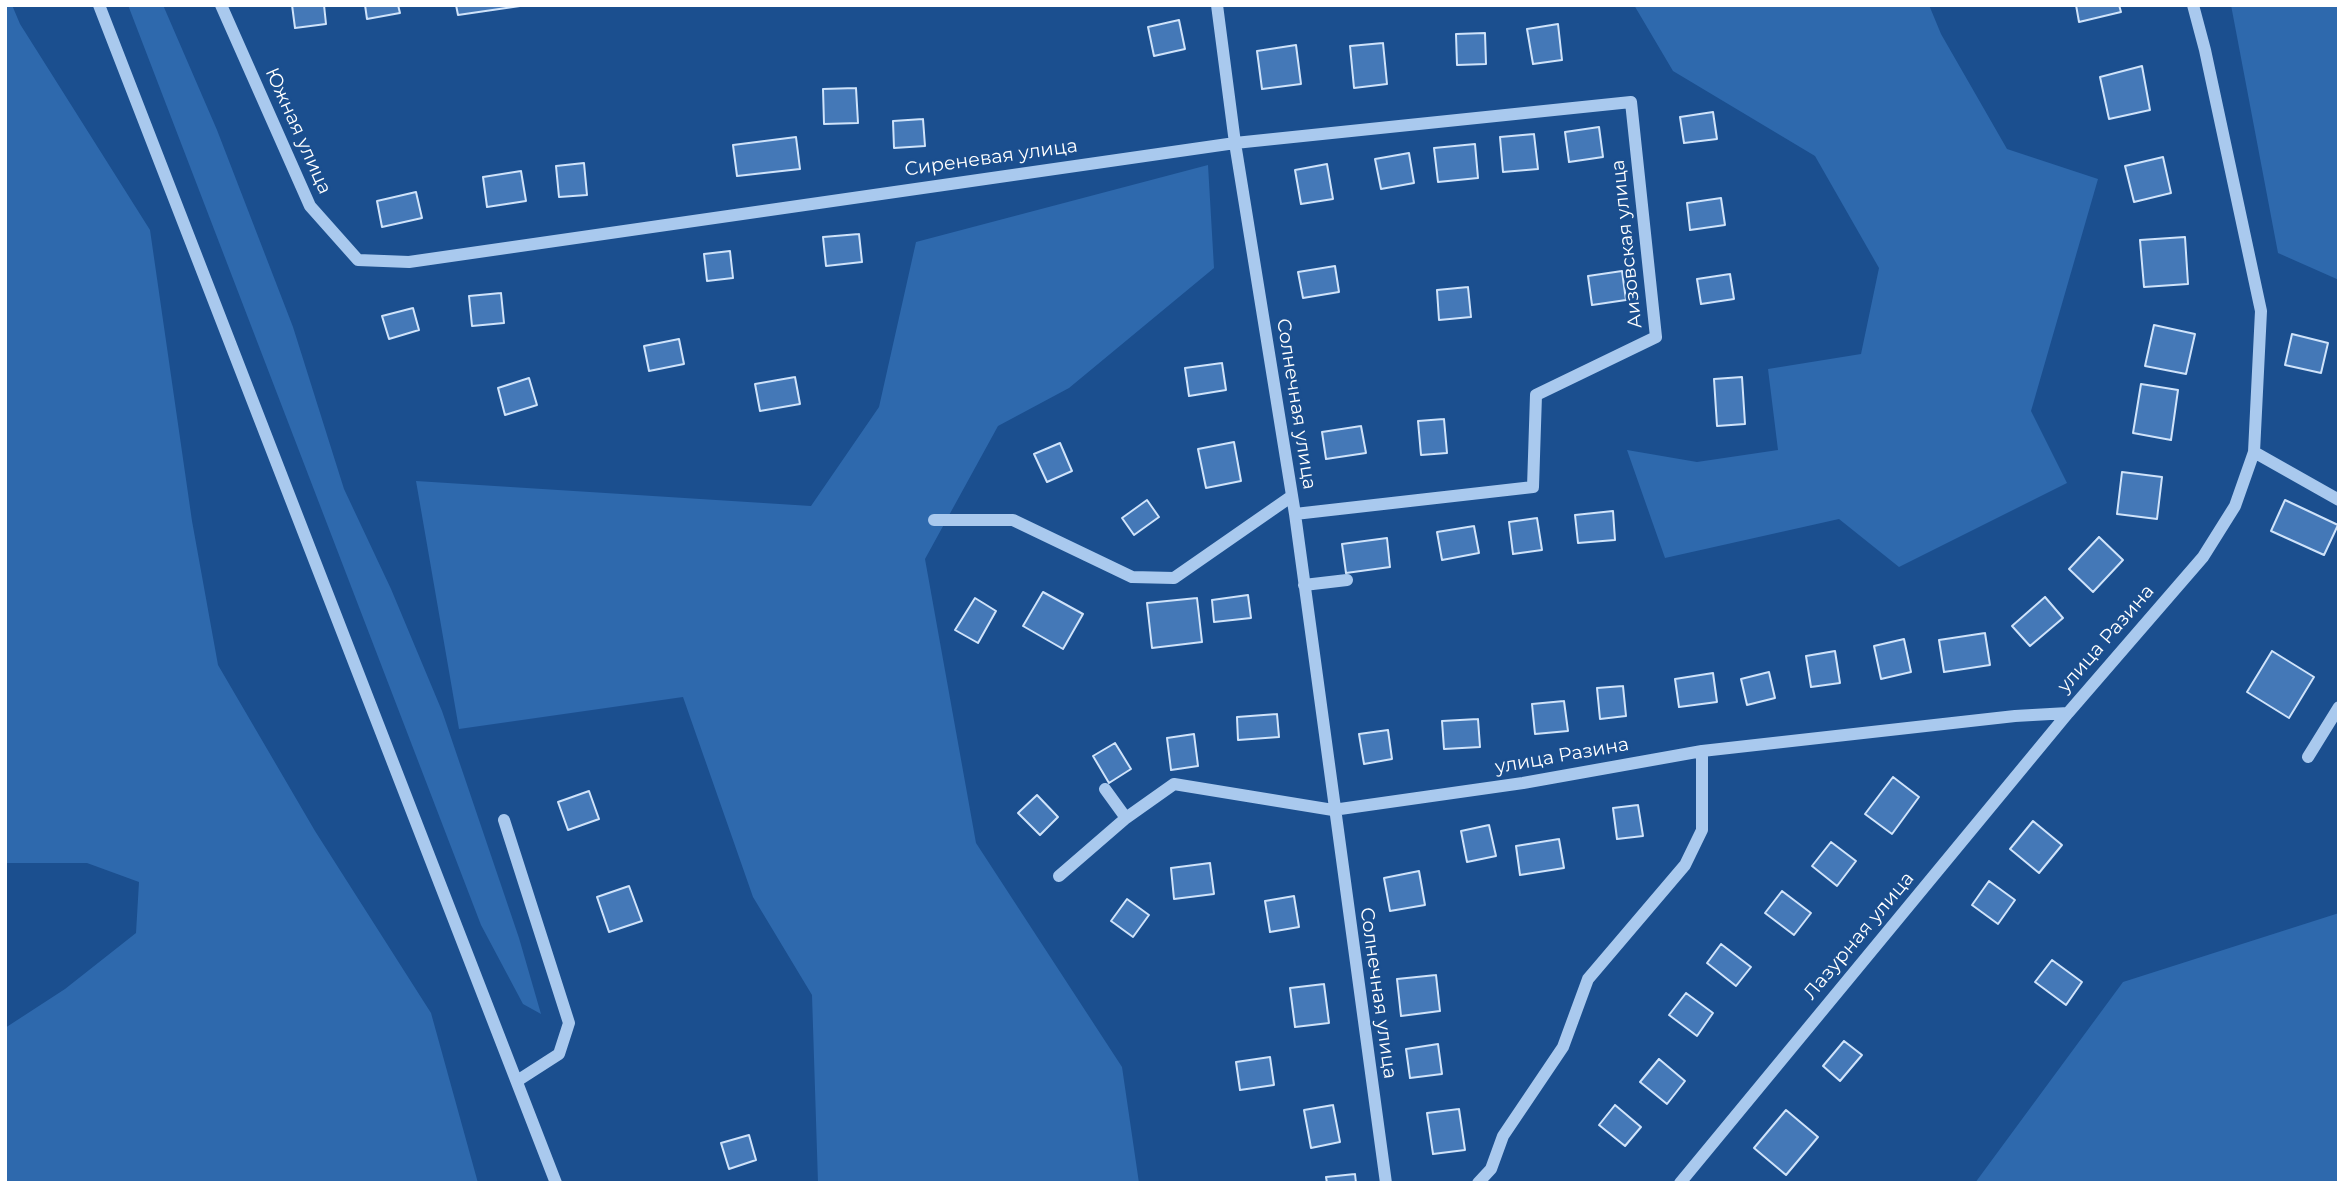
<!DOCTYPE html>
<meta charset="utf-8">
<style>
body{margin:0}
#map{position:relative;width:2344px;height:1188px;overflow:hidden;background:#1b4f8f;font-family:Montserrat,sans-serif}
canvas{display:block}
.frame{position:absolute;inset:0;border:7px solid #fff;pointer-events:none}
</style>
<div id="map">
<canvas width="2344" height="1188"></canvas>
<div class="frame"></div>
</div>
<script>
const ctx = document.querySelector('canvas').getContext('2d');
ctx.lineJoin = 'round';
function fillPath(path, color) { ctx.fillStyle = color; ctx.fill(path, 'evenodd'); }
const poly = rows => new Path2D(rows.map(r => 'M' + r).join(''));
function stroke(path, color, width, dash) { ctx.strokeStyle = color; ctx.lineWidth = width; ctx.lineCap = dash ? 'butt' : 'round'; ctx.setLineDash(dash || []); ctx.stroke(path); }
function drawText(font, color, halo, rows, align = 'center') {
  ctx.font = font + ' Montserrat,sans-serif'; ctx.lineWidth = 5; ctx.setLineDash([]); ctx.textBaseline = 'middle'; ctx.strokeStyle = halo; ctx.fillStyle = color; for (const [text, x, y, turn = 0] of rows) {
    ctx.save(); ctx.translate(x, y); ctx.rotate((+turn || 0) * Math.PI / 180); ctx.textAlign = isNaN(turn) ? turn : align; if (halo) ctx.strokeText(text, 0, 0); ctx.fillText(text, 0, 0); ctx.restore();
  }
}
fillPath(poly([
 [5,5,12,5,20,24,150,230,192,521,218,665,315,831,431,1013,478,1183,5,1183,5,1028,65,989,136,933,139,882,87,863,5,863],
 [128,5,163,5,217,130,293,327,344,489,391,589,442,711,519,938,541,1014,523,1004,481,925],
 [1634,5,1929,5,1941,34,2007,149,2098,179,2031,411,2067,483,1899,567,1839,519,1665,558,1627,450,1697,462,1778,450,1768,369,1861,354,1879,268,1815,156,1673,71],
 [2231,5,2339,5,2339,280,2278,253],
 [1208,165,1214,268,1069,388,998,426,925,559,976,843,1122,1067,1139,1183,818,1183,812,995,753,897,683,697,459,729,416,481,811,506,879,407,916,242],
 [2339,913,2339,1183,1975,1183,2123,982]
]), '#2e69ad');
const building = poly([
 [292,5,324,5,326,24,295,28,292,5],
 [365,5,398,5,400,13,367,19,365,5],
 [456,5,520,5,520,6,458,15,456,5],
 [2076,5,2119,5,2121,12,2079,22,2076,5],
 [1179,20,1185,49,1154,56,1148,27,1179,20],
 [1558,24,1562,60,1533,64,1527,29,1558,24],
 [1485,33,1486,64,1457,65,1456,34,1485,33],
 [1383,43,1387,84,1354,88,1350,46,1383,43],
 [1296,45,1301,84,1262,89,1257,51,1296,45],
 [2142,66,2150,110,2109,119,2100,77,2142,66],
 [856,88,858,123,824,124,823,89,856,88],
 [1713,112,1717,139,1684,143,1680,117,1713,112],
 [923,119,925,146,894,148,893,121,923,119],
 [1599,127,1603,157,1569,162,1565,132,1599,127],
 [1534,134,1538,169,1503,172,1500,137,1534,134],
 [796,137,800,169,737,176,733,145,796,137],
 [1475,144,1478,178,1438,182,1434,148,1475,144],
 [1409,153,1414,183,1381,189,1375,159,1409,153],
 [2163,157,2171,193,2134,202,2125,166,2163,157],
 [584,163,587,195,559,197,556,166,584,163],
 [1327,164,1333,199,1301,204,1295,170,1327,164],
 [521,171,526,201,487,207,483,177,521,171],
 [416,192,422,218,382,227,377,201,416,192],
 [1721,198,1725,225,1690,230,1687,203,1721,198],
 [859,234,862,262,826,266,823,237,859,234],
 [2185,237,2188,284,2144,287,2140,240,2185,237],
 [730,251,733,278,707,281,704,254,730,251],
 [1335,266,1339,292,1303,298,1298,272,1335,266],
 [1622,271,1626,300,1592,305,1588,276,1622,271],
 [1730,274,1734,299,1701,304,1697,279,1730,274],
 [1468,287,1471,317,1439,320,1437,290,1468,287],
 [501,293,504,323,472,326,469,296,501,293],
 [413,308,419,330,389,339,382,316,413,308],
 [2154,325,2195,334,2186,374,2145,366,2154,325],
 [2292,334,2328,343,2321,373,2285,365,2292,334],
 [679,339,684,364,649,371,644,346,679,339],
 [1222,363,1226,390,1189,396,1185,368,1222,363],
 [795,377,800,404,760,411,755,384,795,377],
 [1742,377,1745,424,1717,426,1714,379,1742,377],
 [529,378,537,405,505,415,498,388,529,378],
 [2141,384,2178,390,2171,440,2133,433,2141,384],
 [1444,419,1447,453,1421,455,1418,421,1444,419],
 [1361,426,1366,453,1326,459,1322,432,1361,426],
 [1234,442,1241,481,1206,488,1198,449,1234,442],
 [1060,443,1072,471,1047,482,1034,454,1060,443],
 [2122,472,2162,477,2157,519,2117,514,2122,472],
 [1147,500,1159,517,1134,535,1122,518,1147,500],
 [2285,500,2338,525,2324,555,2271,531,2285,500],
 [1613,511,1615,540,1578,543,1575,515,1613,511],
 [1537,518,1542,550,1513,554,1509,522,1537,518],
 [1474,526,1479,553,1442,560,1437,532,1474,526],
 [2099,537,2123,560,2093,592,2069,569,2099,537],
 [1387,538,1390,567,1346,573,1342,544,1387,538],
 [1043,592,1083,614,1063,649,1023,626,1043,592],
 [1248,595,1251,618,1214,622,1212,600,1248,595],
 [2045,597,2063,618,2030,646,2012,626,2045,597],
 [975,598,996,611,978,643,955,630,975,598],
 [1197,598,1202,642,1152,648,1147,603,1197,598],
 [1985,633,1990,665,1944,672,1939,640,1985,633],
 [1904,639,1911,672,1881,679,1874,646,1904,639],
 [1835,651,1840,683,1811,687,1806,656,1835,651],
 [2272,651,2314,677,2289,718,2247,692,2272,651],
 [1769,672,1775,698,1747,705,1741,679,1769,672],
 [1713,673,1717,702,1679,707,1675,679,1713,673],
 [1623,686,1626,716,1600,719,1597,688,1623,686],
 [1564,701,1568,731,1535,734,1532,704,1564,701],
 [1277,714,1279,737,1238,740,1237,717,1277,714],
 [1478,719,1480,747,1444,749,1442,721,1478,719],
 [1388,730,1392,759,1364,764,1359,734,1388,730],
 [1194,734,1198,766,1171,770,1167,738,1194,734],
 [1115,743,1131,769,1109,783,1093,756,1115,743],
 [1893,777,1919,797,1892,834,1865,814,1893,777],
 [589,791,599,819,568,830,558,802,589,791],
 [1037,795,1058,817,1040,835,1018,813,1037,795],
 [1638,805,1643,836,1617,839,1613,808,1638,805],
 [2033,821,2062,845,2039,873,2010,849,2033,821],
 [1489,825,1496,856,1467,862,1461,831,1489,825],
 [1559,839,1564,868,1520,875,1516,846,1559,839],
 [1831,842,1856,861,1837,886,1812,866,1831,842],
 [1210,863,1214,894,1174,899,1171,868,1210,863],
 [1419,871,1425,905,1390,911,1384,878,1419,871],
 [1989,881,2015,900,1998,924,1972,905,1989,881],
 [629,886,642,921,609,932,597,897,629,886],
 [1782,891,1811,913,1794,935,1765,913,1782,891],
 [1294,896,1299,927,1270,932,1265,901,1294,896],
 [1127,899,1149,915,1133,937,1111,921,1127,899],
 [1721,944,1751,967,1736,986,1707,963,1721,944],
 [2052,960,2082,982,2066,1005,2035,982,2052,960],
 [1436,975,1440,1011,1401,1016,1397,979,1436,975],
 [1324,984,1329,1023,1295,1027,1290,988,1324,984],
 [1686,993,1713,1013,1697,1036,1669,1015,1686,993],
 [1844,1041,1862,1055,1840,1081,1823,1066,1844,1041],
 [1438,1044,1442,1074,1410,1078,1406,1049,1438,1044],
 [1270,1057,1274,1085,1240,1090,1236,1062,1270,1057],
 [1659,1059,1685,1081,1667,1104,1640,1082,1659,1059],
 [1333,1105,1340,1142,1311,1148,1304,1110,1333,1105],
 [1615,1105,1641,1127,1625,1146,1599,1125,1615,1105],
 [1459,1109,1465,1150,1433,1154,1427,1113,1459,1109],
 [1786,1110,1818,1137,1786,1175,1754,1148,1786,1110],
 [749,1135,756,1160,729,1169,721,1143,749,1135],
 [1355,1174,1356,1183,1327,1183,1326,1177,1355,1174]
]);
fillPath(building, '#4478b7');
stroke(building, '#cfe3fa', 2);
stroke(poly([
 [99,5,556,1183],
 [221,5,310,206,358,260,409,262,1235,143,1631,102,1656,337,1536,395,1533,487,1295,514],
 [1217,5,1235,143,1295,514,1386,1183],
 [2254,452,2339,500],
 [934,520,1013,520,1132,577,1174,578,1292,496],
 [1304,585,1347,580],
 [2308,757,2339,707],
 [1105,789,1126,818],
 [504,820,569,1023,559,1054,517,1081],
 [1059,876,1126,818,1174,784,1333,810,1523,783,1702,751,2015,716,2068,713],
 [1478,1183,1491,1169,1503,1136,1563,1047,1588,979,1685,865,1702,830,1702,751],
 [1680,1183,2068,713,2203,557,2235,506,2254,452,2261,311,2205,50,2193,5]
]), '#a9c9ee', 12);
drawText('19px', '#fff', '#1b4f8f', [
 ["Южная улица",298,131,66],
 ["Сиреневая улица",991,158,-8],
 ["Аизовская улица",1627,244,-96],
 ["Солнечная улица",1296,404,81],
 ["улица Разина",2106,639,-49],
 ["улица Разина",1562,756,-10],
 ["Лазурная улица",1859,936,-50],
 ["Солнечная улица",1378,993,82]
]);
</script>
